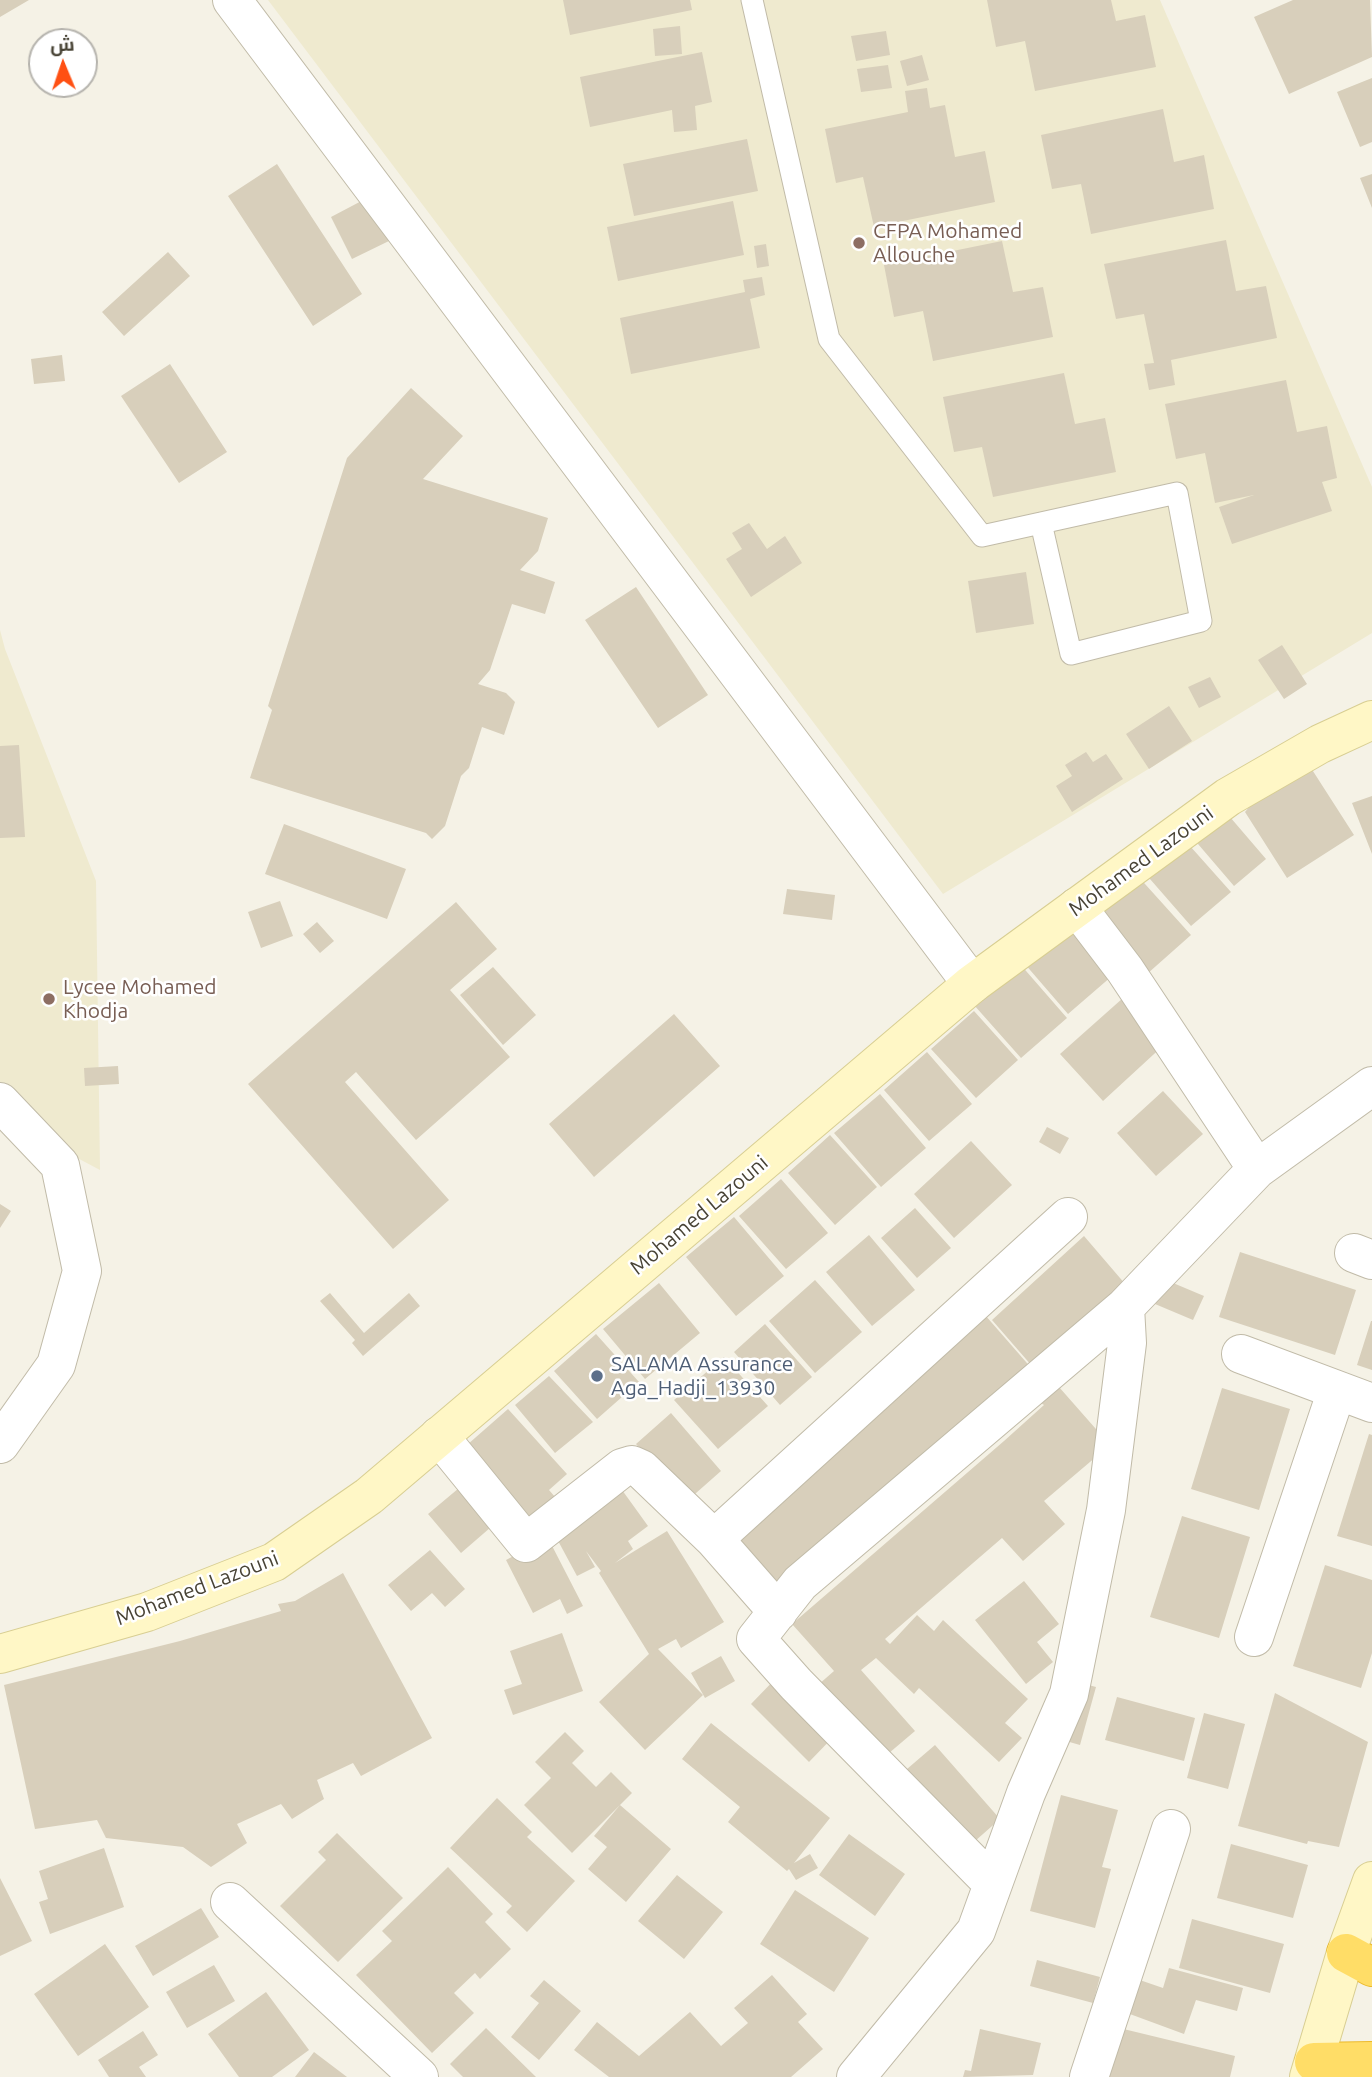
<!DOCTYPE html>
<meta charset="utf-8">
<style>
body{margin:0}
#map{position:relative;width:1372px;height:2077px;overflow:hidden;background:#f5f2e6;font-family:Ubuntu,Cairo,sans-serif}
canvas{display:block}
.north{position:absolute;left:28px;top:28px;width:70px;height:70px;box-sizing:border-box;background:#fff;border:2px solid #b6b4ae;border-radius:50%;rotate:358deg;font-size:19px;font-weight:700;line-height:28px;text-align:center;color:#484335}
.north::after{content:'';display:block;margin:auto;width:24px;height:32px;background:#ff5013;clip-path:polygon(50% 0,100% 100%,50% 72%,0 100%)}
</style>
<div id="map">
<canvas width="1372" height="2077"></canvas>
<div class="north">ش</div>
</div>
<script>
const ctx = document.querySelector('canvas').getContext('2d');
ctx.lineJoin = 'round';
function fillPath(path, color) { ctx.fillStyle = color; ctx.fill(path, 'evenodd'); }
const poly = rows => new Path2D(rows.map(r => 'M' + r).join(''));
function stroke(path, color, width, dash) { ctx.strokeStyle = color; ctx.lineWidth = width; ctx.lineCap = dash ? 'butt' : 'round'; ctx.setLineDash(dash || []); ctx.stroke(path); }
function drawText(font, color, halo, rows, align = 'center') {
  ctx.font = font + ' Ubuntu,sans-serif'; ctx.lineWidth = 5; ctx.setLineDash([]); ctx.textBaseline = 'middle'; ctx.strokeStyle = halo; ctx.fillStyle = color; for (const [text, x, y, turn = 0] of rows) {
    ctx.save(); ctx.translate(x, y); ctx.rotate((+turn || 0) * Math.PI / 180); ctx.textAlign = isNaN(turn) ? turn : align; if (halo) ctx.strokeText(text, 0, 0); ctx.fillText(text, 0, 0); ctx.restore();
  }
}
fillPath(poly([
 [268,0,1160,0,1372,487,1372,633,943,894],
 [0,630,5,649,96,881,100,1170,0,1117]
]), '#efeacf');
fillPath(poly([
 [0,0,29,0,0,17],
 [563,0,690,0,692,10,570,35],
 [987,0,1111,0,1116,21,1145,15,1156,67,1035,91,1025,41,996,47],
 [1293,0,1370,0,1372,57,1289,94,1254,17],
 [680,26,682,54,655,56,653,29],
 [886,31,890,55,856,61,851,36],
 [702,52,712,102,695,106,697,130,674,132,672,110,590,127,580,77],
 [922,55,929,80,907,86,900,61],
 [888,65,892,88,861,92,857,69],
 [1372,78,1372,142,1360,147,1337,92],
 [927,88,930,108,945,105,955,157,985,151,995,202,874,227,863,177,836,183,825,129,908,112,905,91],
 [1163,109,1174,162,1204,155,1214,209,1091,234,1081,184,1052,189,1041,135],
 [747,139,758,191,634,216,623,164],
 [277,164,362,294,313,326,228,196],
 [1372,174,1372,208,1360,178],
 [369,197,391,240,352,259,331,217],
 [733,201,744,255,618,281,607,227],
 [1226,240,1236,291,1266,286,1277,338,1171,360,1175,385,1149,390,1144,364,1154,363,1144,314,1116,319,1104,264],
 [1002,241,1013,292,1043,287,1053,337,933,361,923,311,894,317,884,265],
 [766,244,769,266,757,268,754,246],
 [168,252,190,276,124,336,102,312],
 [762,277,765,295,750,299,760,348,631,374,620,318,745,292,743,280],
 [62,355,65,381,34,384,31,359],
 [170,364,227,452,179,483,121,396],
 [1064,373,1075,424,1105,418,1116,472,993,497,982,447,954,452,943,397],
 [1286,380,1297,432,1327,426,1337,478,1322,482,1332,511,1232,544,1219,507,1254,495,1215,503,1205,453,1176,459,1165,404],
 [411,388,463,436,423,479,548,518,538,551,520,570,555,582,545,614,512,604,490,670,478,684,506,693,515,702,504,735,482,727,469,768,461,776,445,826,432,839,426,833,250,778,272,710,268,706,347,458],
 [749,523,767,549,785,536,802,563,751,597,726,559,742,549,732,533],
 [1026,572,1034,624,976,633,968,581],
 [636,587,708,695,658,728,585,620],
 [1282,645,1307,684,1284,699,1258,660],
 [1210,677,1221,697,1199,708,1188,687],
 [1169,706,1192,741,1149,769,1126,734],
 [19,745,25,837,0,838,0,746],
 [1086,752,1093,762,1106,754,1123,779,1072,812,1056,786,1072,776,1065,765],
 [1311,768,1354,835,1287,878,1245,812,1250,806],
 [1372,796,1372,854,1352,803],
 [1224,810,1266,859,1234,886,1192,837],
 [284,824,406,869,387,919,265,874],
 [1182,837,1231,892,1191,926,1143,871],
 [1136,874,1191,935,1147,974,1092,913],
 [787,889,835,895,832,920,783,914],
 [280,901,293,936,261,948,248,912],
 [456,902,497,949,450,990,510,1057,416,1140,356,1072,345,1082,449,1200,393,1249,248,1084],
 [317,922,334,941,320,953,303,934],
 [1069,926,1112,976,1068,1014,1024,963],
 [1020,964,1067,1018,1021,1058,974,1005],
 [493,967,536,1015,503,1045,460,995],
 [1123,998,1166,1043,1103,1101,1060,1054],
 [974,1011,1018,1060,976,1098,931,1049],
 [674,1014,720,1066,594,1177,549,1124],
 [927,1052,972,1104,929,1141,884,1090],
 [118,1066,119,1084,85,1086,84,1068],
 [1163,1091,1203,1134,1156,1176,1117,1133],
 [880,1094,926,1148,881,1187,834,1133],
 [1047,1127,1069,1138,1060,1154,1039,1142],
 [830,1135,877,1187,835,1225,788,1173],
 [971,1141,1012,1185,954,1238,914,1194],
 [781,1179,828,1233,786,1269,739,1216],
 [0,1204,11,1211,0,1228],
 [915,1208,951,1248,917,1278,881,1238],
 [734,1217,784,1276,736,1316,686,1257],
 [869,1235,915,1290,872,1326,826,1272],
 [1084,1236,1126,1285,1032,1366,992,1320],
 [1240,1252,1356,1290,1335,1355,1219,1317],
 [815,1280,862,1332,815,1373,769,1321],
 [1166,1280,1204,1296,1193,1320,1155,1304],
 [659,1283,700,1333,645,1379,603,1329],
 [330,1293,364,1333,409,1293,420,1306,363,1356,352,1343,355,1340,320,1301],
 [985,1315,1033,1370,767,1591,729,1547],
 [1371,1321,1372,1321,1372,1370,1357,1365],
 [765,1324,812,1377,780,1405,734,1352],
 [596,1334,639,1382,597,1419,554,1371],
 [724,1357,768,1406,718,1449,674,1400],
 [549,1376,593,1422,555,1453,515,1405],
 [1059,1387,1110,1445,1044,1501,1065,1524,1023,1561,1002,1538,885,1639,890,1644,917,1615,934,1631,943,1620,1028,1699,1005,1723,1022,1738,999,1762,919,1688,914,1694,876,1658,861,1670,915,1731,882,1759,818,1685,834,1671,792,1624,1004,1441,1044,1405,1041,1403],
 [1222,1388,1290,1409,1259,1510,1191,1489],
 [508,1409,567,1474,549,1490,562,1505,530,1533,459,1452],
 [671,1413,721,1471,687,1501,636,1444],
 [1369,1434,1372,1435,1372,1546,1337,1536],
 [465,1483,498,1521,461,1553,428,1514],
 [617,1483,648,1526,628,1541,633,1549,615,1563,667,1531,724,1622,681,1648,676,1639,658,1649,703,1695,645,1750,599,1702,649,1654,599,1573,601,1571,586,1551,595,1567,577,1576,556,1537],
 [1182,1516,1250,1537,1219,1638,1150,1617],
 [548,1538,583,1606,567,1614,560,1599,533,1613,506,1560],
 [430,1550,465,1589,445,1607,432,1593,411,1611,388,1585],
 [1325,1565,1372,1580,1372,1653,1361,1688,1293,1666],
 [343,1573,432,1738,361,1776,353,1763,317,1780,324,1799,292,1819,281,1804,237,1824,247,1843,211,1867,183,1847,106,1838,97,1820,35,1829,4,1685,180,1641,281,1611,278,1604,295,1601],
 [1024,1581,1059,1624,1037,1642,1053,1662,1026,1684,975,1620],
 [562,1633,583,1691,513,1715,504,1690,522,1684,510,1651],
 [721,1656,735,1681,705,1698,691,1673],
 [779,1675,838,1732,809,1762,751,1704],
 [1081,1683,1096,1687,1080,1745,1066,1741],
 [1275,1693,1368,1742,1339,1847,1308,1841,1307,1844,1238,1826],
 [1117,1697,1195,1718,1184,1761,1105,1740],
 [1204,1713,1245,1724,1228,1789,1187,1778],
 [711,1723,830,1818,794,1863,810,1854,818,1868,796,1880,789,1869,787,1871,728,1822,740,1807,682,1759],
 [565,1732,584,1751,572,1763,596,1787,611,1772,632,1793,572,1853,524,1805,551,1778,535,1762],
 [935,1745,1000,1819,966,1849,900,1775],
 [1061,1795,1118,1810,1102,1867,1111,1869,1095,1928,1030,1911],
 [497,1798,532,1832,527,1837,575,1881,527,1932,506,1912,512,1906,450,1848],
 [620,1805,671,1849,626,1902,588,1869,607,1847,594,1836],
 [337,1833,403,1898,338,1962,280,1906,326,1860,318,1852],
 [849,1834,905,1874,875,1916,819,1875],
 [1231,1844,1308,1865,1293,1918,1217,1898],
 [104,1848,124,1907,50,1934,39,1902,48,1899,39,1871],
 [448,1867,493,1914,485,1922,511,1949,480,1979,475,1973,454,1993,474,2013,432,2053,356,1975,392,1941,382,1931],
 [677,1875,723,1912,684,1959,638,1921],
 [0,1878,32,1941,0,1956],
 [795,1890,869,1938,834,1992,760,1944],
 [201,1908,219,1937,153,1976,135,1946],
 [1192,1919,1284,1944,1270,1993,1179,1968],
 [105,1944,149,2007,78,2056,34,1994],
 [1037,1960,1100,1977,1093,2003,1030,1986],
 [214,1965,235,2001,187,2028,166,1992],
 [1169,1968,1243,1988,1237,2011,1196,2000,1184,2034,1119,2010,1131,1977,1163,1988],
 [772,1975,807,2014,798,2022,823,2049,791,2077,609,2077,574,2050,597,2022,639,2056,690,2012,721,2046,748,2023,734,2008],
 [544,1980,581,2011,539,2060,511,2037,539,2003,530,1996],
 [266,1992,309,2050,272,2077,239,2077,208,2034],
 [1107,2025,1235,2056,1230,2077,1095,2077],
 [486,2028,536,2077,463,2077,450,2064],
 [980,2029,1041,2043,1033,2075,963,2077,965,2070,971,2071],
 [143,2031,158,2055,139,2067,146,2077,109,2077,98,2060],
 [314,2052,347,2077,295,2077]
]), '#d8cfbb');
const lane = poly([
 [752,0,829,339,982,536,1041,523,1177,493,1201,621,1071,654,1041,523]
]);
const street = poly([
 [232,0,972,984],
 [1077,907,1125,970,1257,1169],
 [0,1102,60,1165,82,1271,56,1365,0,1444],
 [1354,1253,1372,1260],
 [1241,1354,1372,1403],
 [439,1436,526,1543,622,1468,632,1465,641,1469,714,1539,778,1612],
 [714,1539,1068,1217],
 [1254,1637,1337,1390],
 [993,1884,796,1684,756,1639,800,1583,1125,1307,1257,1169,1372,1086],
 [230,1902,419,2077],
 [856,2077,976,1931,1026,1793,1069,1694,1106,1510,1127,1343,1125,1307],
 [1089,2077,1171,1829]
]);
const secondary = poly([
 [0,1654,147,1612,274,1562,369,1496,972,984,1228,797,1320,744,1372,720],
 [1309,2077,1346,1953,1372,1881]
]);
const highway = poly([
 [1346,1953,1372,1967],
 [1314,2062,1372,2061]
]);
stroke(lane, '#c1bba8', 23);
stroke(street, '#c1bba8', 40);
stroke(secondary, '#d8ce92', 40);
stroke(highway, '#ecb929', 40);
stroke(lane, '#fff', 21);
stroke(street, '#fff', 38);
stroke(secondary, '#fff7c6', 38);
stroke(highway, '#ffdd67', 38);
for (const [x, y, r, color] of [
 [859,243,7,"#8d6e63"],
 [49,999,7,"#8d6e63"],
 [597,1376,7,"#5c6f8a"]
]) { const dot = new Path2D(); dot.arc(x, y, r, 0, 2 * Math.PI); ctx.fillStyle = color; ctx.fill(dot); stroke(dot, '#fff', 2.5); }
drawText('21px', '#785e54', '#fff', [
 ["CFPA Mohamed",873,231],
 ["Allouche",873,255],
 ["Lycee Mohamed",63,987],
 ["Khodja",63,1011]
], 'left');
drawText('21px', '#484335', '#fff', [
 ["Mohamed Lazouni",1141,861,-36],
 ["Mohamed Lazouni",699,1215,-40],
 ["Mohamed Lazouni",197,1588,-21]
]);
drawText('21px', '#4e5e75', '#fff', [
 ["SALAMA Assurance",611,1364],
 ["Aga_Hadji_13930",611,1388]
], 'left');
</script>
